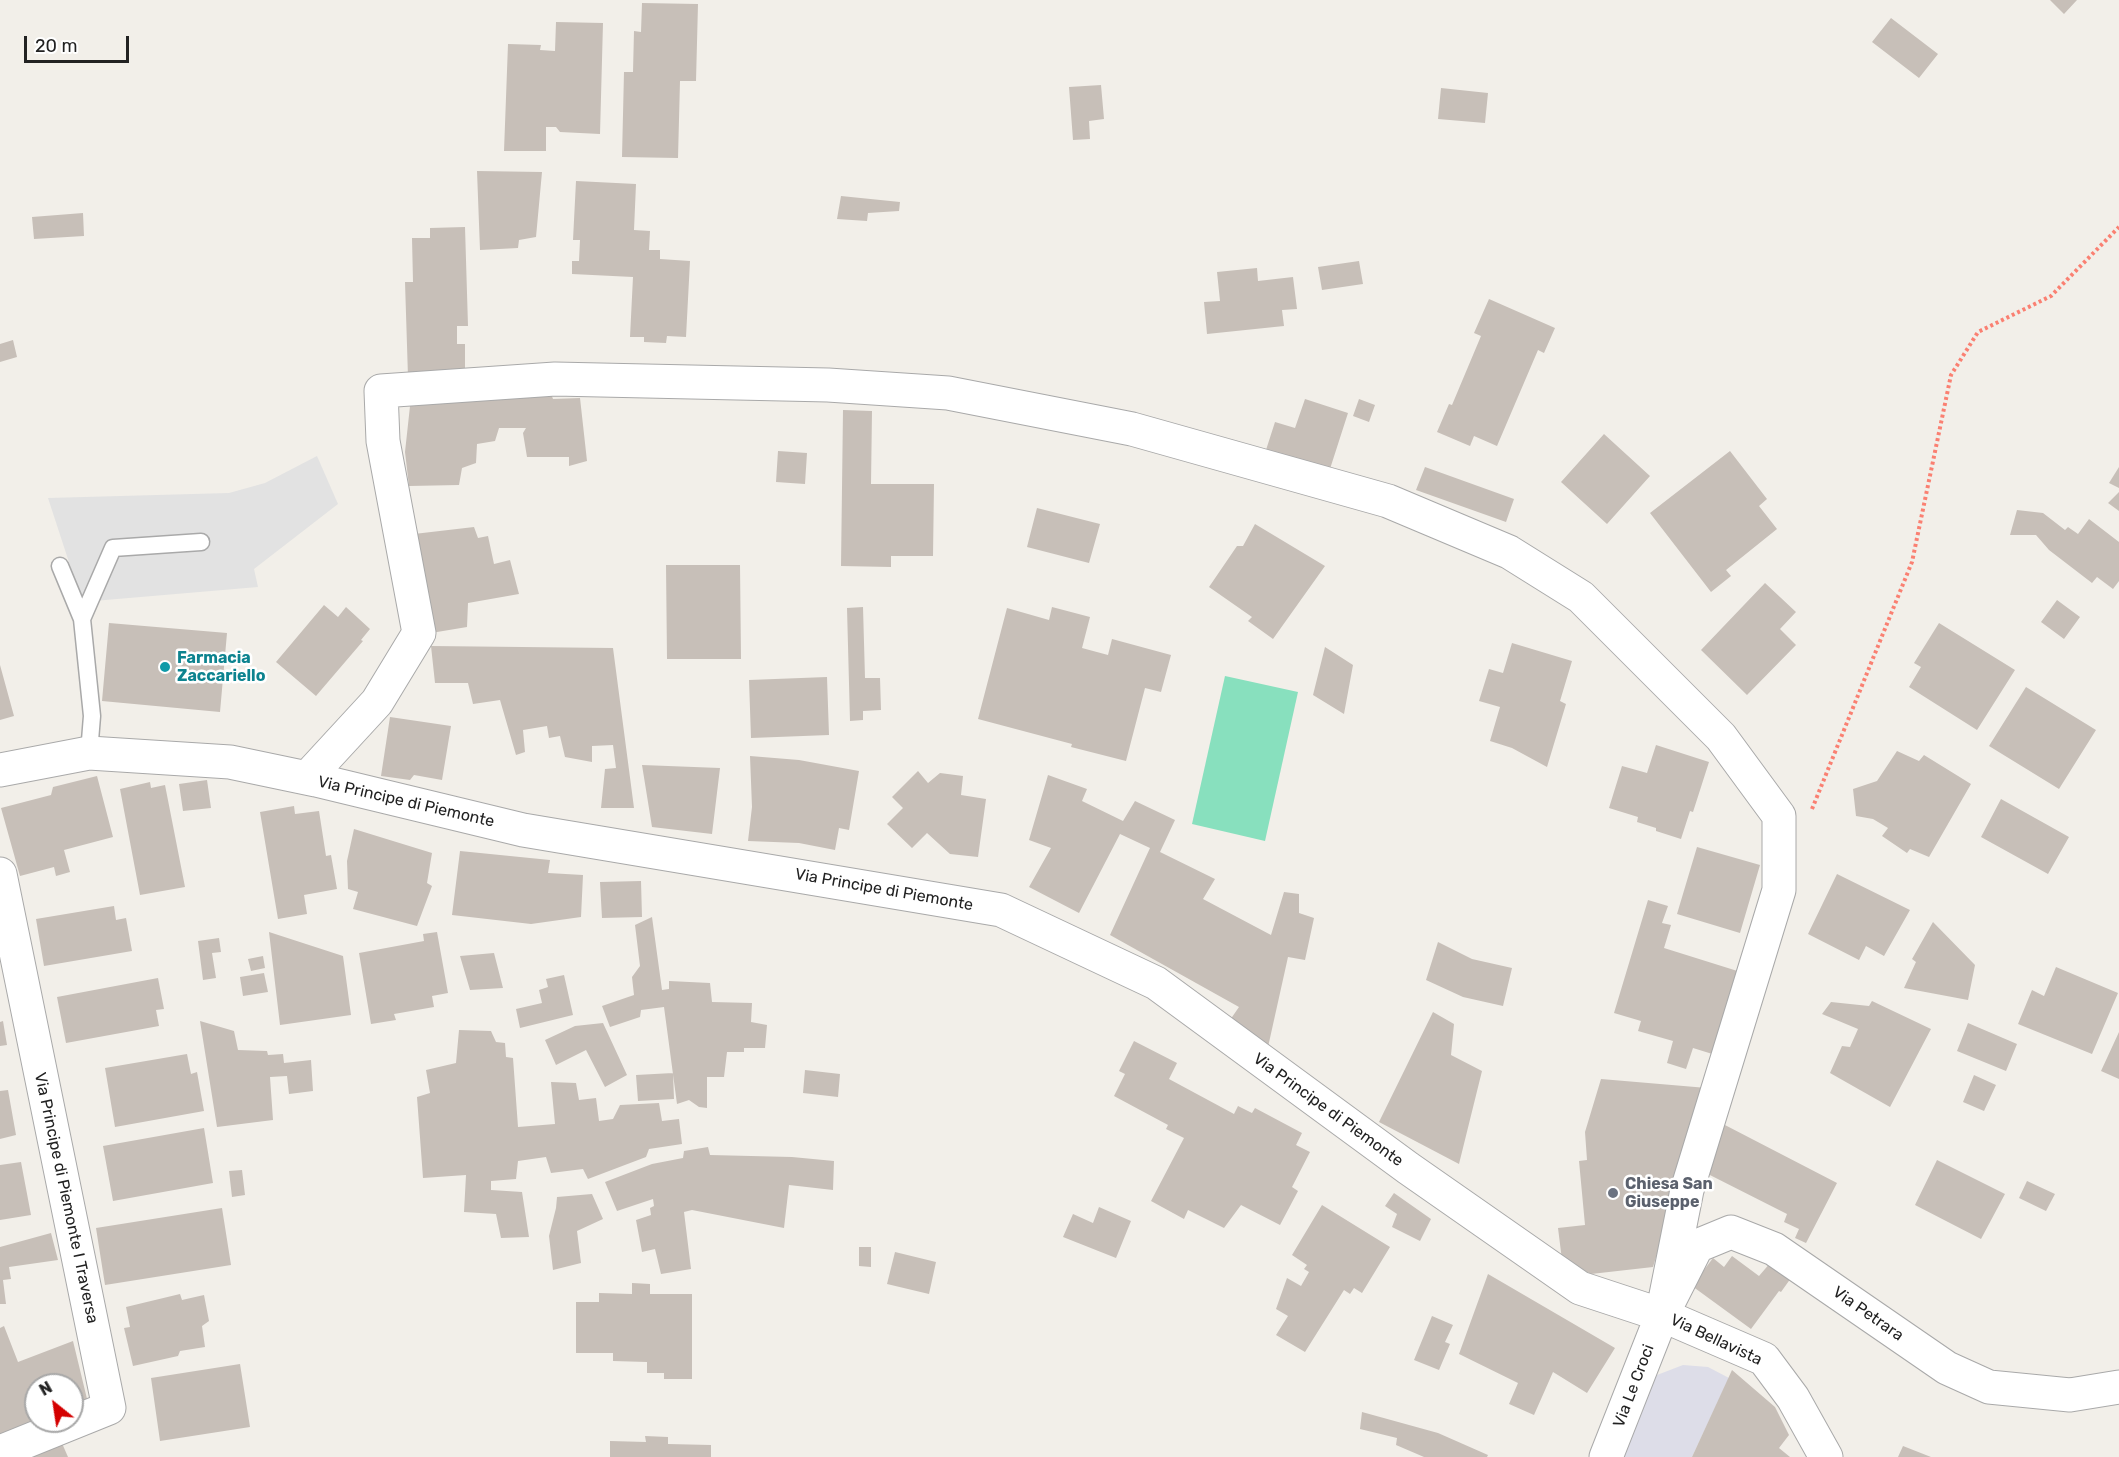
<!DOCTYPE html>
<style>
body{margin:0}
#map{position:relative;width:2119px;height:1457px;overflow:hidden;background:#f2efe9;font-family:Rubik,sans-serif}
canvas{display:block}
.north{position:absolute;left:24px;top:1373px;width:60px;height:60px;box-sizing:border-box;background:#fff;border:2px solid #a7a7a7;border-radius:50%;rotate:330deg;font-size:16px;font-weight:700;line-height:24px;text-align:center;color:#222}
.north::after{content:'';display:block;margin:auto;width:21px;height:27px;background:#d40000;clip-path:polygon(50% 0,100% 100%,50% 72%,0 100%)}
.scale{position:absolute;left:24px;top:36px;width:105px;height:27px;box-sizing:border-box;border:3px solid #222;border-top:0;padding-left:8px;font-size:18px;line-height:21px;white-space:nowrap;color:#222;-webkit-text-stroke:4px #fff;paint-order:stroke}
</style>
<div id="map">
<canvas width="2119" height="1457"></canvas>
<div class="north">N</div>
<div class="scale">20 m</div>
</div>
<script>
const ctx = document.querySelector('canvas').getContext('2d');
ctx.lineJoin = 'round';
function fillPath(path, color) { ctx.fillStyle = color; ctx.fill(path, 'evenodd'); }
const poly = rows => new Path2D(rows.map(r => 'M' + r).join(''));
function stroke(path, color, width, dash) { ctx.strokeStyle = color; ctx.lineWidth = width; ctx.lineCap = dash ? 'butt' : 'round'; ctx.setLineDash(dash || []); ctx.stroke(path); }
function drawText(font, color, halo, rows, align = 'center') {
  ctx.font = font + ' Rubik,sans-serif'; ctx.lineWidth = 5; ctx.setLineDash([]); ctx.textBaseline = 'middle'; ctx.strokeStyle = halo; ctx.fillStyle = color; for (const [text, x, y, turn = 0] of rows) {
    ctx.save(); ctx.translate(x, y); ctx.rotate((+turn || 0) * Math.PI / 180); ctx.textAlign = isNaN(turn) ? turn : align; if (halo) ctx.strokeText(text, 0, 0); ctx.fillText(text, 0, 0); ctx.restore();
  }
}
fillPath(poly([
 [1225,676,1298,692,1265,841,1192,824]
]), '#88e0be');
fillPath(poly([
 [317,456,338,504,254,569,258,587,82,602,48,498,229,493,265,483]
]), '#e2e2e2');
fillPath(poly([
 [1683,1365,1708,1367,1729,1378,1692,1457,1613,1457,1657,1375]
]), '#dddde8');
fillPath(poly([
 [2050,0,2077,0,2064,14],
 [642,3,698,4,696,81,680,81,678,158,622,157,624,72,633,72,634,31,641,32],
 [1891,18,1938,54,1919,78,1872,42],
 [556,22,603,23,600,134,560,132,556,127,546,127,546,151,504,151,508,44,541,45,540,50,555,51],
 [1101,85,1104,119,1089,121,1090,139,1073,140,1069,87],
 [1441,88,1488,93,1485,123,1438,119],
 [477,171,542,172,536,237,519,240,518,248,480,250],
 [576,181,636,184,634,230,650,231,649,250,660,250,660,259,690,261,686,337,667,336,666,343,644,342,644,337,630,337,633,277,572,274,572,261,579,261,580,240,573,240],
 [841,196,900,202,899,211,868,213,867,221,837,219],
 [83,213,84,236,34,239,32,217],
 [465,227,468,326,457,326,457,344,465,344,465,376,408,377,405,282,413,282,412,238,430,238,430,228],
 [1359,261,1363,284,1322,290,1318,267],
 [1257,268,1258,281,1293,277,1297,309,1282,310,1284,326,1207,334,1204,302,1220,301,1217,272],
 [1489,299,1555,328,1544,353,1538,350,1497,446,1474,436,1470,446,1437,432,1449,404,1452,405,1481,336,1474,333],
 [13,340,17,357,0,362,0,344],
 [550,391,553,399,580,398,587,461,569,466,569,457,527,457,523,433,526,428,499,428,495,441,477,444,476,463,462,468,459,485,409,486,405,452,411,397],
 [1305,399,1348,413,1329,472,1266,450,1275,422,1295,428],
 [1359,399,1375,405,1369,422,1353,416],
 [843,410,872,411,871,484,934,484,933,556,891,556,891,567,841,566],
 [1604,434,1650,476,1607,524,1561,482],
 [778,451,807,453,805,484,776,482],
 [1730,451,1767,499,1759,506,1777,529,1726,570,1731,576,1711,592,1650,513],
 [1425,467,1514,499,1506,522,1416,490],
 [2119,467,2119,488,2109,483],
 [2119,492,2119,511,2108,503],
 [1037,508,1100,524,1089,563,1027,547],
 [2017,510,2043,513,2065,530,2068,527,2078,534,2089,519,2119,542,2119,581,2113,589,2097,577,2092,583,2049,550,2036,535,2010,535],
 [1255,524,1325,566,1273,639,1248,621,1252,617,1209,587,1237,546,1243,546],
 [474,527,478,538,488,536,494,564,510,560,519,594,468,603,467,627,431,633,414,534],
 [666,565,740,565,741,659,667,659],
 [1765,583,1796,612,1780,629,1796,645,1747,695,1701,650],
 [2057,600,2080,617,2064,639,2041,622],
 [324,605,338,617,346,607,370,629,361,640,363,641,316,696,276,662],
 [863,607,865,678,880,678,881,710,863,711,863,720,850,721,847,608],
 [1052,607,1090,617,1082,648,1108,655,1112,639,1171,655,1161,692,1145,688,1126,761,1071,747,1072,744,978,719,1007,608,1049,620],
 [109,623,227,633,220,712,102,701],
 [1939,623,2015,670,1977,730,1909,687,1921,667,1914,663],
 [1512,643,1572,661,1560,701,1566,704,1547,767,1512,748,1490,741,1500,707,1479,701,1489,669,1503,673],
 [431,646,613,648,634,808,601,808,605,769,616,768,613,745,592,746,592,762,565,757,560,736,549,738,547,726,523,730,525,752,516,755,500,700,473,704,468,683,435,683],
 [1325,647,1353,665,1344,714,1313,695],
 [0,665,14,716,0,720],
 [827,677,829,735,751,738,749,680],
 [2026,687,2096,730,2059,789,1989,746],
 [390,717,451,726,442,780,414,775,410,780,381,776],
 [1656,745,1709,762,1693,812,1690,811,1681,839,1656,831,1656,828,1637,822,1638,817,1609,808,1622,766,1647,773],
 [1897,751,1919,761,1924,755,1971,784,1929,857,1910,849,1907,853,1882,836,1888,828,1873,819,1856,816,1853,789,1877,781],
 [750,756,799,760,859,771,849,830,839,828,835,850,799,843,748,841,752,807],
 [642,765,720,768,712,834,652,827],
 [918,771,928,783,940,773,963,776,961,795,986,799,978,857,950,854,927,833,912,848,887,824,903,808,892,797],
 [1048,775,1087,789,1082,801,1123,821,1135,801,1175,820,1160,852,1215,879,1203,899,1271,935,1284,892,1299,894,1299,913,1314,918,1305,960,1288,957,1268,1047,1230,1020,1239,1007,1110,935,1150,848,1120,834,1079,913,1029,887,1051,848,1029,840],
 [97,776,113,837,64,850,70,872,56,876,54,867,20,876,1,808,51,795,53,787],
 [207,780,211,808,183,811,179,784],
 [150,782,151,788,165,785,185,887,140,895,120,789],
 [2001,799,2069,837,2048,874,1981,837],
 [294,806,295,814,319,811,326,856,331,855,337,889,304,895,307,914,278,919,260,812],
 [354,829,432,853,427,883,432,886,417,926,353,909,358,892,348,889,347,861],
 [1697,847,1760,865,1740,933,1677,914],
 [460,851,550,860,548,873,583,875,581,917,531,924,452,915],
 [1837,874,1910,910,1884,956,1866,946,1859,960,1808,934],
 [641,881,642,917,602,918,600,882],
 [1648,900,1668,906,1662,923,1671,925,1664,948,1747,974,1722,1057,1693,1048,1686,1069,1667,1063,1673,1041,1638,1031,1641,1021,1614,1013],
 [114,906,116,920,126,918,132,951,44,966,36,919],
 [652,917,662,990,669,989,669,981,710,983,712,1002,752,1003,751,1022,767,1025,765,1048,744,1048,744,1052,727,1052,724,1077,707,1077,707,1108,699,1107,689,1100,677,1104,664,1007,641,1010,640,1017,610,1027,602,1006,634,995,632,977,640,966,635,925],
 [1933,922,1975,965,1968,1000,1904,988,1916,962,1912,959],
 [269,932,343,956,351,1015,280,1025],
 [437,932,448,993,432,996,434,1007,394,1014,396,1020,371,1024,359,953,424,941,423,934],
 [219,938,221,952,212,953,216,978,203,980,198,941],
 [1438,942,1472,959,1512,968,1503,1006,1463,997,1426,980],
 [494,953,503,988,470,990,460,956],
 [263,956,265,968,251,971,248,959],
 [2056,967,2118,993,2092,1054,2018,1024,2032,990,2044,996],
 [264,973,268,992,243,996,240,977],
 [564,975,573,1015,520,1028,516,1009,542,1003,539,990,548,987,546,979],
 [158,978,164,1009,156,1010,159,1026,66,1043,57,997],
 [1872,1001,1931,1029,1890,1107,1830,1073,1842,1046,1850,1047,1858,1029,1822,1014,1831,1002,1869,1006],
 [1433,1012,1454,1024,1451,1055,1482,1071,1459,1164,1379,1122],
 [3,1021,7,1045,0,1046,0,1022],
 [200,1021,234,1031,238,1050,267,1051,268,1055,283,1054,284,1063,311,1060,313,1091,289,1094,287,1076,270,1077,273,1120,217,1127],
 [603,1023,627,1075,605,1087,586,1050,556,1065,545,1040,575,1026],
 [1968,1023,2017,1044,2006,1071,1957,1051],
 [459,1030,491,1031,496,1042,505,1043,506,1057,513,1058,518,1127,555,1124,551,1082,576,1083,579,1100,596,1098,599,1121,613,1119,620,1105,659,1103,662,1121,679,1119,682,1144,649,1149,646,1157,588,1179,583,1169,551,1173,546,1157,518,1161,516,1179,491,1181,491,1190,522,1192,529,1237,501,1238,496,1214,464,1212,466,1175,423,1178,417,1097,430,1093,426,1070,456,1063],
 [2119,1032,2119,1079,2101,1071],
 [1134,1041,1177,1063,1169,1079,1234,1114,1238,1106,1252,1113,1255,1108,1302,1133,1296,1145,1310,1152,1292,1187,1298,1191,1280,1225,1241,1205,1224,1228,1188,1210,1184,1219,1151,1201,1184,1138,1166,1129,1168,1125,1114,1096,1125,1074,1119,1071],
 [187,1054,191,1074,197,1072,204,1111,115,1127,105,1068],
 [805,1070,840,1074,838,1097,803,1093],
 [673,1073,674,1099,638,1101,636,1075],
 [1974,1075,1996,1085,1984,1111,1963,1102],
 [1601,1079,1707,1088,1653,1267,1591,1274,1562,1260,1558,1228,1585,1225,1579,1161,1587,1160,1585,1132],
 [8,1090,16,1135,0,1139,0,1091],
 [1723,1124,1837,1183,1806,1243,1795,1238,1799,1229,1784,1222,1787,1214,1700,1170],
 [204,1128,213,1183,113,1201,103,1146],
 [708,1147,710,1155,792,1157,834,1161,833,1190,789,1185,784,1228,692,1210,684,1212,691,1269,661,1274,655,1249,642,1252,636,1220,651,1215,650,1208,654,1206,653,1199,617,1211,605,1182,652,1164,683,1158,684,1151],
 [1937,1160,2005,1194,1981,1239,1915,1205],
 [21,1162,31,1215,0,1220,0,1165],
 [242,1170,245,1195,232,1197,229,1171],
 [2027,1181,2055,1194,2046,1211,2019,1198],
 [1394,1193,1431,1219,1420,1241,1392,1227,1397,1214,1385,1206],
 [592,1194,603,1219,577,1231,581,1263,553,1270,549,1236,556,1208,557,1197],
 [1322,1205,1390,1247,1362,1293,1354,1288,1350,1294,1344,1290,1305,1352,1276,1335,1288,1316,1276,1309,1287,1278,1301,1286,1309,1272,1304,1269,1307,1265,1292,1255],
 [1099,1207,1131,1221,1116,1258,1063,1237,1073,1214,1093,1223],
 [222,1208,231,1265,105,1285,96,1228],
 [51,1233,58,1260,9,1267,11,1279,3,1280,6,1304,0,1304,0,1247],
 [859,1247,871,1247,871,1267,859,1266],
 [895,1252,936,1262,929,1294,887,1284],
 [1732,1256,1759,1276,1771,1262,1791,1278,1781,1292,1779,1291,1751,1329,1692,1286,1713,1258,1724,1267],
 [1488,1274,1615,1348,1587,1393,1553,1372,1534,1415,1509,1404,1518,1383,1459,1354],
 [632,1283,650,1284,650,1294,692,1294,692,1379,664,1379,664,1373,647,1373,647,1362,613,1361,613,1353,576,1353,576,1302,599,1302,599,1293,632,1294],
 [180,1294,182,1300,204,1295,209,1321,202,1326,205,1347,180,1351,178,1356,133,1366,124,1328,130,1327,126,1307],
 [1432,1316,1453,1325,1445,1342,1450,1344,1439,1370,1414,1360],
 [4,1326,18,1362,73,1341,88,1403,72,1410,72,1385,36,1385,36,1421,0,1440,0,1328],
 [240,1364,250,1427,160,1441,151,1378],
 [1732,1370,1775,1407,1789,1435,1779,1448,1790,1457,1692,1457],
 [1362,1412,1438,1433,1488,1455,1487,1457,1424,1457,1396,1445,1397,1438,1360,1429],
 [645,1436,668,1437,668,1444,711,1445,711,1457,610,1457,610,1441,646,1442],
 [61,1441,68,1457,22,1457],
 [1903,1446,1931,1457,1898,1457]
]), '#c7bfb8');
const service = poly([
 [60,566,82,619,92,716,89,753],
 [82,619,113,548,201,542]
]);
const minor = poly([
 [0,770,89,753,230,762,316,780,523,830,1001,910,1156,983,1408,1168,1580,1288,1662,1315,1764,1359,1793,1398,1826,1457],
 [307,778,377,702,419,633,383,441,381,391,555,379,828,385,948,393,1132,429,1388,501,1509,552,1581,597,1721,737,1779,816,1779,890,1687,1190,1662,1315],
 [0,874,109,1408,0,1452],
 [1606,1457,1662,1315,1697,1246,1731,1232,1774,1249,1947,1368,1989,1387,2070,1395,2119,1387]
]);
stroke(service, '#a9a9a9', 19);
stroke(minor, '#a9a9a9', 35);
stroke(poly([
 [1812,809,1912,562,1951,375,1978,332,2051,296,2119,227]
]), '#fa8072', 4, [3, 3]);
stroke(service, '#fff', 16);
stroke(minor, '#fff', 33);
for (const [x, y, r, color] of [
 [165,667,6,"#0f9aa8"],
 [1613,1193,6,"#6b7280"]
]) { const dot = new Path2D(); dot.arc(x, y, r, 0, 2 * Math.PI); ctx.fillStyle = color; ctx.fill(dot); stroke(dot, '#fff', 2); }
drawText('bold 16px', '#0d838f', '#fff', [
 ["Farmacia",177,658],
 ["Zaccariello",177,676]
], 'left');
drawText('16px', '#222', '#fff', [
 ["Via Principe di Piemonte",406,802,13],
 ["Via Principe di Piemonte",884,890,10],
 ["Via Principe di Piemonte",1328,1110,36],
 ["Via Principe di Piemonte I Traversa",66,1198,78],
 ["Via Petrara",1868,1314,35],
 ["Via Bellavista",1716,1340,25],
 ["Via Le Croci",1634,1386,-69]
]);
drawText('bold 16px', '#5b616d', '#fff', [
 ["Chiesa San",1625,1184],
 ["Giuseppe",1625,1202]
], 'left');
</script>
